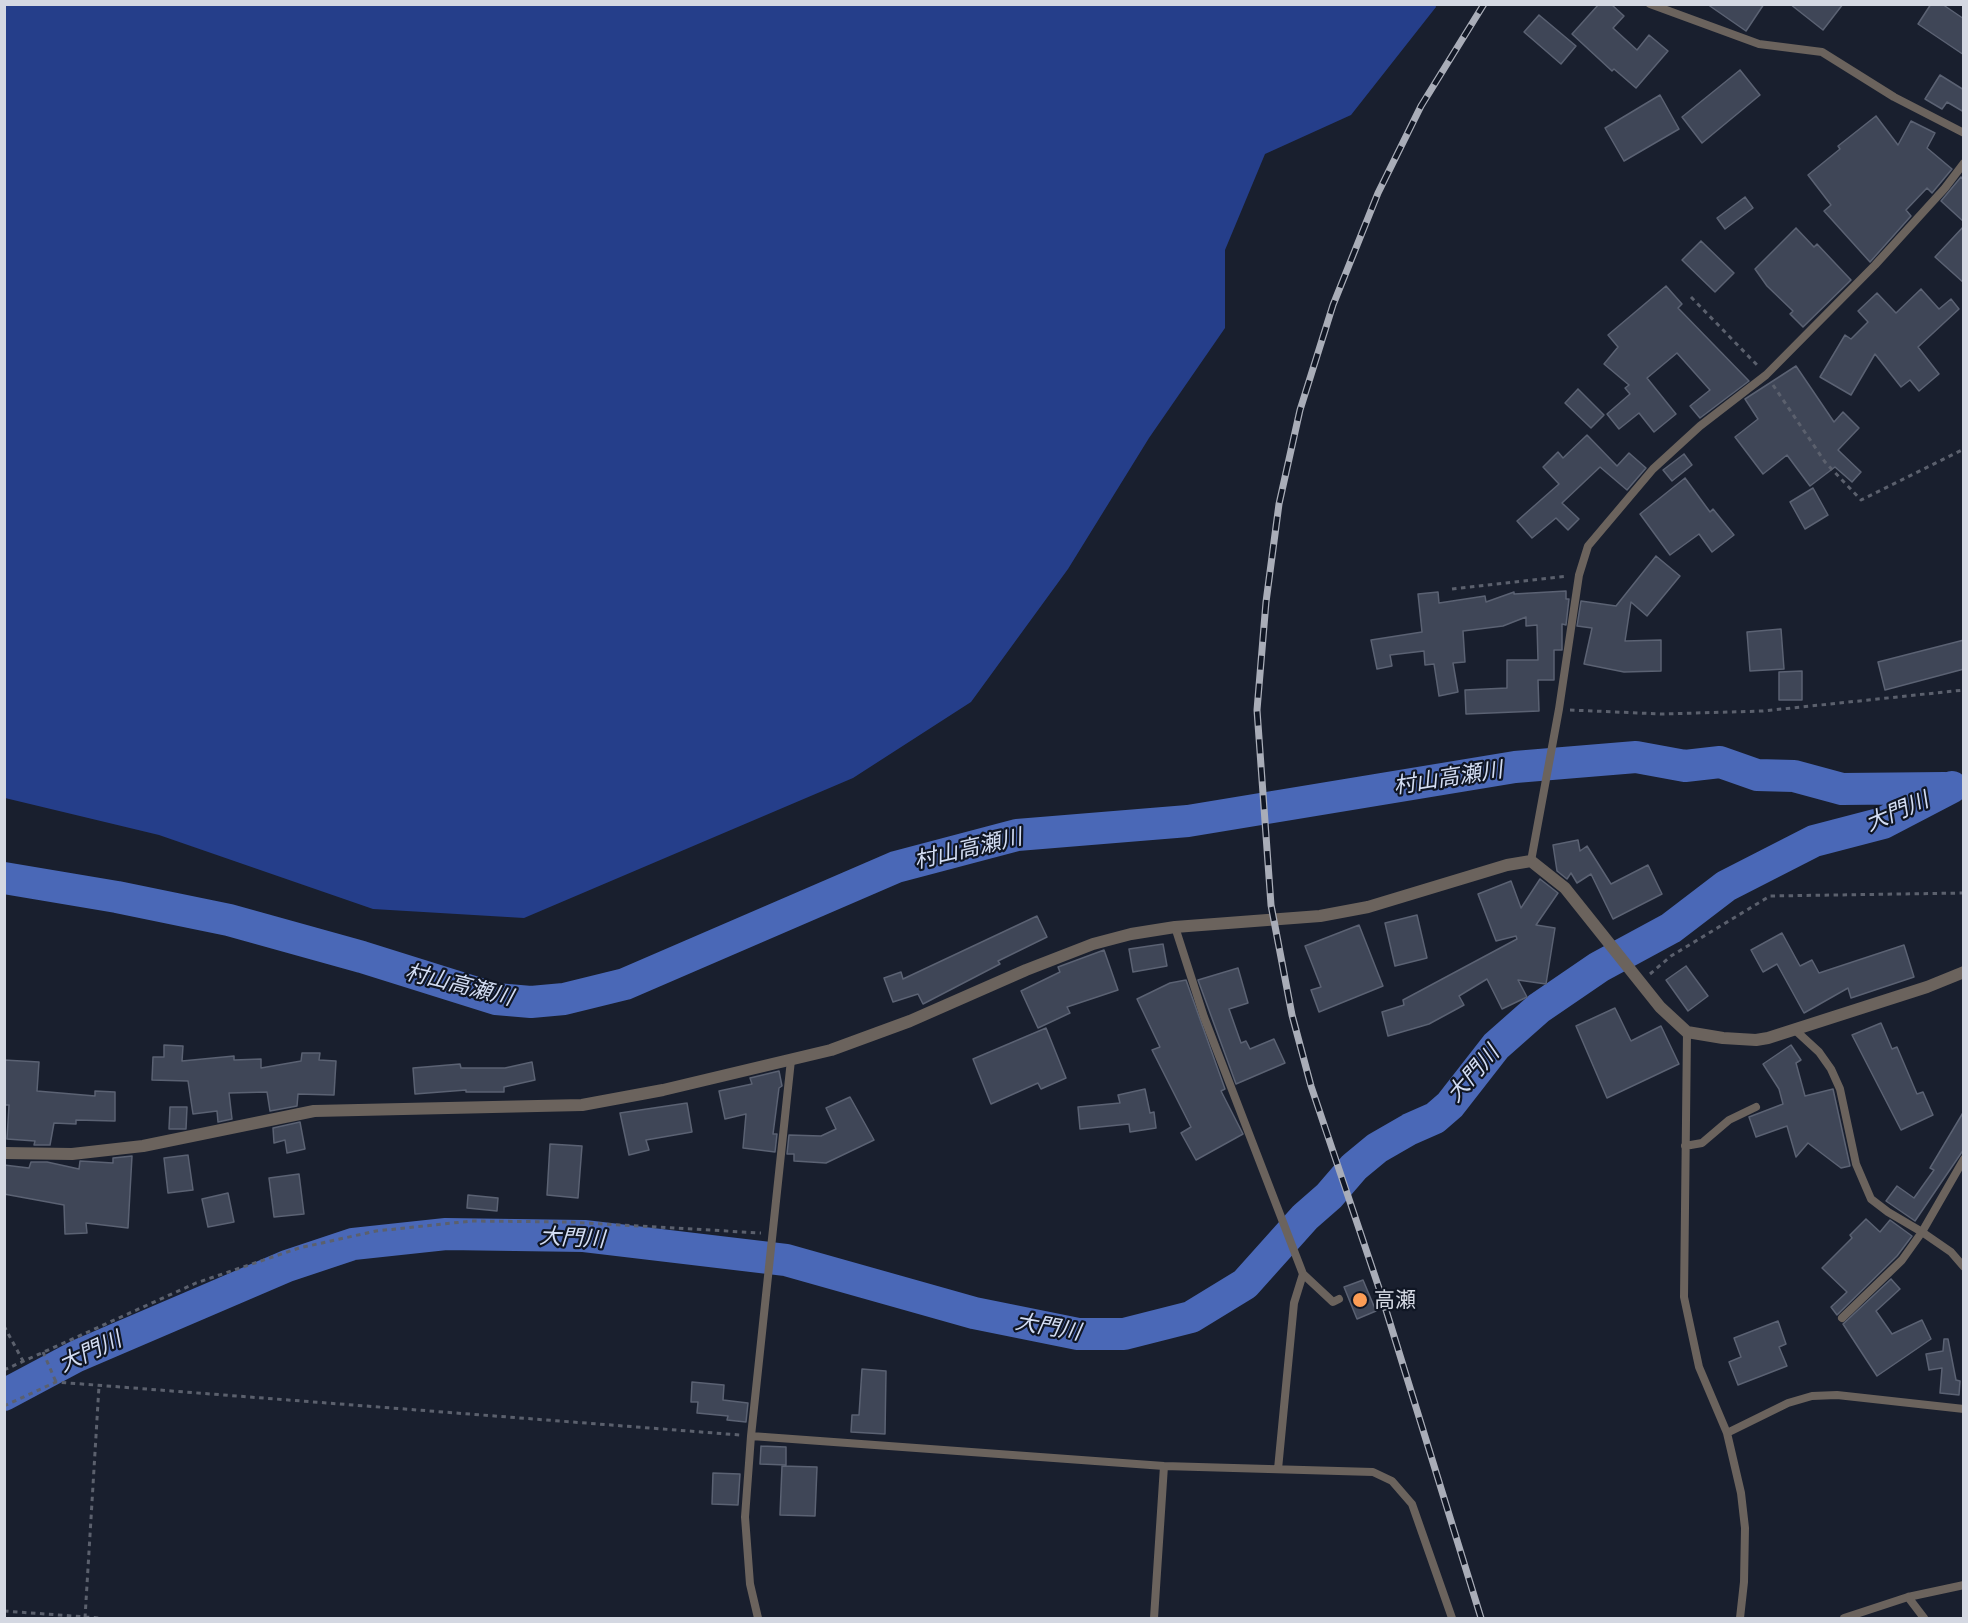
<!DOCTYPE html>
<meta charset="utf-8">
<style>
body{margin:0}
#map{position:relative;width:1968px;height:1623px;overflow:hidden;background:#191f2e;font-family:"Golos Text",sans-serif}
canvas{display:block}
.frame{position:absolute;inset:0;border:6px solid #d4d8e2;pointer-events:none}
</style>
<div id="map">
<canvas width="1968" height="1623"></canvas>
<div class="frame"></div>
</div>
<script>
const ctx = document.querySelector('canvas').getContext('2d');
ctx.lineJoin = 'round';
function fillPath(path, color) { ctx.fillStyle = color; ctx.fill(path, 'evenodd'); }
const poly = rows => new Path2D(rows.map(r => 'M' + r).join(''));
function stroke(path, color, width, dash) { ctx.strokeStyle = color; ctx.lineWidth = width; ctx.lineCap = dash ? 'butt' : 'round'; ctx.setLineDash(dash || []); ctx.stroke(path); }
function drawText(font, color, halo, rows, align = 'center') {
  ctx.font = font + ' "Golos Text","Noto Sans JP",sans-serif'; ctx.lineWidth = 4.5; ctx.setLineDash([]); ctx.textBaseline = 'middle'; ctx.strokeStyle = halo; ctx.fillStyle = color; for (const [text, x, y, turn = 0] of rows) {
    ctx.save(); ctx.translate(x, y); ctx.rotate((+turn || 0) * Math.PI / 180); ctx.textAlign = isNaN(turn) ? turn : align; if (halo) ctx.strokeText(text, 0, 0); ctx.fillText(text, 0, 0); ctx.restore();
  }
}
fillPath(poly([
 [5,4,1435,4,1436,7,1351,115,1265,154,1225,250,1225,328,1149,438,1068,569,971,702,853,778,524,918,373,909,159,835,5,798]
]), '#253e8a');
stroke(poly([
 [4,878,117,897,229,920,362,957,496,999,531,1002,564,999,625,984,896,867,1017,835,1188,821,1515,767,1636,757,1685,766,1720,762,1757,775,1794,776,1842,789,1945,788],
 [4,1395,77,1356,287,1266,353,1244,446,1234,584,1236,786,1260,974,1313,1078,1334,1124,1334,1191,1317,1245,1284,1305,1217,1329,1196,1354,1167,1377,1148,1410,1129,1435,1118,1450,1105,1496,1046,1539,1008,1599,967,1671,928,1726,886,1814,841,1883,823,1952,787]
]), '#4a68b7', 32);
const building = poly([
 [1599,4,1611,4,1624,16,1613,28,1637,50,1649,35,1668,51,1636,88,1614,69,1612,71,1572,34,1599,4],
 [1707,4,1764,4,1746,31,1707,4],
 [1790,4,1843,4,1823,30,1790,4],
 [1931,4,1942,4,1964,19,1964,55,1918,24,1931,4],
 [1539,15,1576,46,1561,64,1524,32,1539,15],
 [1740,70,1760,95,1702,143,1682,117,1740,70],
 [1940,75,1964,90,1964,112,1947,102,1942,109,1925,99,1940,75],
 [1660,95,1679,129,1624,161,1605,128,1660,95],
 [1876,116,1898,145,1911,121,1935,133,1927,148,1952,169,1932,193,1927,188,1906,210,1911,216,1870,262,1824,211,1831,205,1808,175,1840,149,1838,146,1876,116],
 [1961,177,1964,180,1964,222,1941,201,1961,177],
 [1745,197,1753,208,1725,229,1717,218,1745,197],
 [1964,226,1964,283,1935,257,1964,226],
 [1796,228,1814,247,1817,244,1851,280,1803,327,1790,314,1793,311,1767,286,1755,269,1796,228],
 [1701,241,1734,273,1715,292,1682,260,1701,241],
 [1666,286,1682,304,1678,308,1749,381,1700,418,1690,406,1710,390,1677,353,1647,378,1676,414,1654,432,1639,413,1619,429,1607,414,1630,394,1625,388,1629,385,1604,364,1618,347,1608,335,1666,286],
 [1921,289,1939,309,1951,299,1959,309,1918,347,1939,374,1919,391,1910,380,1901,387,1875,354,1851,395,1820,377,1845,335,1851,339,1868,322,1858,311,1877,293,1896,313,1921,289],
 [1796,366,1834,422,1843,412,1859,428,1838,450,1861,472,1852,482,1835,467,1810,486,1787,455,1763,474,1735,437,1758,419,1745,399,1796,366],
 [1578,389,1604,415,1591,428,1565,403,1578,389],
 [1587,435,1617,466,1629,453,1646,468,1627,490,1600,467,1562,503,1579,519,1568,530,1556,518,1532,538,1517,521,1559,484,1543,467,1558,452,1563,458,1587,435],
 [1684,454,1692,465,1672,481,1663,470,1684,454],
 [1685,478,1710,512,1713,509,1734,535,1712,552,1699,534,1670,555,1640,514,1685,478],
 [1813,488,1828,515,1805,529,1790,502,1813,488],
 [1656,556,1680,576,1647,616,1631,602,1625,641,1661,640,1661,671,1624,672,1584,664,1592,628,1577,626,1581,601,1616,606,1656,556],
 [1566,591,1566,599,1569,599,1566,625,1562,624,1562,650,1554,650,1554,680,1538,680,1539,711,1466,714,1465,690,1507,688,1507,660,1538,660,1537,625,1526,626,1526,617,1503,626,1463,631,1465,662,1453,663,1458,692,1439,696,1434,664,1425,665,1424,651,1390,655,1392,666,1377,669,1371,640,1422,632,1418,594,1438,592,1439,603,1485,596,1486,602,1514,592,1514,594,1566,591],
 [1781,629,1784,669,1750,671,1747,632,1781,629],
 [1964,640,1964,669,1885,690,1878,662,1964,640],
 [1802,671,1802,700,1779,700,1779,672,1802,671],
 [1578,840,1580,851,1587,846,1611,884,1648,865,1662,894,1613,919,1591,874,1577,883,1571,873,1567,879,1557,871,1553,845,1578,840],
 [1540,879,1558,893,1536,925,1555,928,1546,984,1518,980,1527,997,1502,1009,1487,979,1459,996,1464,1005,1429,1024,1388,1036,1382,1012,1404,1005,1403,1000,1517,939,1516,936,1496,941,1478,894,1511,881,1521,908,1540,879],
 [1417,915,1427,958,1395,966,1385,923,1417,915],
 [1037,916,1047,937,998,961,1000,964,923,1004,918,994,893,1002,884,978,901,972,903,979,1037,916],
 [1359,925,1383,986,1319,1012,1311,990,1321,987,1305,946,1359,925],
 [1782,933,1800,966,1812,960,1819,973,1904,945,1914,977,1851,998,1848,988,1804,1013,1777,964,1763,972,1751,950,1782,933],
 [1163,944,1167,966,1133,972,1129,949,1163,944],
 [1104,950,1118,990,1067,1007,1070,1013,1038,1028,1021,991,1060,972,1058,967,1104,950],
 [1686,966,1708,996,1688,1011,1666,980,1686,966],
 [1238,968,1248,1003,1229,1009,1241,1043,1246,1041,1250,1049,1274,1039,1285,1063,1236,1084,1198,980,1238,968],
 [1186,980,1225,1089,1221,1091,1243,1134,1196,1160,1181,1133,1191,1127,1152,1050,1160,1047,1137,999,1170,983,1186,980],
 [1615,1008,1631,1041,1661,1026,1679,1064,1607,1098,1576,1026,1615,1008],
 [1881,1023,1892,1049,1897,1047,1917,1094,1923,1092,1933,1115,1901,1130,1852,1035,1881,1023],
 [1046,1028,1066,1078,1041,1089,1038,1083,991,1104,973,1059,1046,1028],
 [164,1045,183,1046,182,1061,234,1056,234,1060,261,1059,261,1068,301,1061,302,1053,320,1053,319,1060,336,1061,334,1095,298,1094,297,1106,270,1111,267,1092,229,1093,232,1119,218,1122,217,1111,193,1114,188,1081,152,1080,153,1057,164,1057,164,1045],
 [1791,1045,1801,1060,1796,1063,1805,1096,1833,1089,1850,1166,1841,1168,1808,1143,1796,1157,1787,1126,1756,1137,1749,1117,1783,1104,1779,1089,1763,1064,1791,1045],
 [4,1060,39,1062,37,1091,95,1096,95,1091,115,1092,115,1121,76,1120,76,1124,54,1123,50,1145,34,1145,35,1141,7,1139,9,1105,4,1105,4,1060],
 [532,1062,535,1080,504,1087,504,1092,466,1092,466,1090,415,1094,413,1068,460,1064,461,1068,505,1068,532,1062],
 [779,1071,782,1086,779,1088,773,1134,777,1134,775,1152,743,1148,746,1114,725,1119,719,1091,752,1084,750,1078,779,1071],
 [1145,1089,1150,1113,1154,1112,1156,1128,1130,1132,1129,1124,1080,1129,1078,1107,1120,1103,1118,1095,1145,1089],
 [850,1097,874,1140,826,1163,794,1161,794,1154,787,1154,789,1135,821,1136,836,1129,826,1108,850,1097],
 [687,1103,692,1132,646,1140,649,1150,629,1155,620,1113,687,1103],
 [170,1107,187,1107,186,1129,169,1129,170,1107],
 [1964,1111,1964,1149,1915,1221,1886,1201,1897,1186,1914,1198,1934,1170,1930,1168,1964,1111],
 [300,1122,305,1149,287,1153,285,1140,274,1143,273,1128,300,1122],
 [550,1144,582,1146,578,1198,547,1195,550,1144],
 [188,1155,193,1190,168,1193,164,1158,188,1155],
 [132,1156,128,1228,86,1223,87,1233,65,1234,64,1205,4,1194,4,1165,29,1168,31,1162,47,1162,79,1169,80,1161,113,1163,113,1158,132,1156],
 [299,1174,304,1214,274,1217,269,1178,299,1174],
 [228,1193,234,1222,208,1227,202,1199,228,1193],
 [468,1195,498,1198,497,1211,467,1208,468,1195],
 [1866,1219,1880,1232,1890,1220,1912,1236,1897,1256,1837,1315,1831,1307,1847,1292,1822,1268,1852,1238,1850,1235,1866,1219],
 [1891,1279,1900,1289,1876,1311,1892,1334,1922,1320,1931,1339,1877,1376,1843,1324,1891,1279],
 [1363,1280,1376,1311,1357,1319,1344,1287,1363,1280],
 [1778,1321,1786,1344,1779,1347,1787,1366,1738,1385,1729,1362,1741,1357,1734,1338,1778,1321],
 [1944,1339,1948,1339,1956,1380,1960,1381,1959,1395,1940,1393,1942,1368,1929,1370,1926,1354,1943,1351,1944,1339],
 [862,1369,886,1371,885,1434,851,1432,852,1415,859,1415,862,1369],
 [692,1382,724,1385,723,1400,748,1403,746,1422,727,1420,728,1416,697,1413,698,1402,691,1402,692,1382],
 [761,1446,786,1447,786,1465,760,1464,761,1446],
 [782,1466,817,1467,815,1516,780,1515,782,1466],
 [713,1473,740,1474,738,1505,712,1504,713,1473]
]);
fillPath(building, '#3f4657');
stroke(building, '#5b6273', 1.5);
stroke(poly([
 [1691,297,1758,366],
 [1773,385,1825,462,1861,500,1964,449],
 [1452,589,1568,576],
 [1570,710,1662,714,1763,711,1964,690],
 [1650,974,1671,956,1770,896,1964,893],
 [4,1326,23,1361],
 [43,1352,56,1382],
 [4,1370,196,1283,299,1248,376,1231,472,1221,569,1222,761,1233],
 [4,1406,56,1382,740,1435],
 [4,1611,100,1618],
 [85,1618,99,1386]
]), '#5b606d', 3, [4.5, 4.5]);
stroke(poly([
 [1650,4,1759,44,1822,52,1894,97,1964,133],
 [1531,861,1559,709,1579,575,1588,546,1653,469,1700,426,1766,375,1875,265,1945,188,1964,163],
 [1175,927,1204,1017,1303,1274,1333,1302,1339,1299],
 [1794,1029,1819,1052,1831,1069,1840,1089,1856,1164,1871,1199,1888,1212,1922,1232,1964,1159],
 [1687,1032,1684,1297,1699,1367,1727,1433,1741,1493,1745,1528,1744,1582,1740,1618],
 [1685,1146,1702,1143,1729,1120,1756,1107],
 [1842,1318,1902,1260,1922,1232,1951,1252,1964,1267],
 [1727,1433,1788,1403,1812,1396,1837,1395,1964,1409],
 [751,1436,791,1060],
 [1278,1469,1294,1303,1303,1274],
 [1908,1597,1924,1618],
 [758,1618,750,1584,745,1517,751,1436,1164,1466,1373,1472,1392,1481,1412,1504,1452,1618],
 [1154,1618,1164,1466],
 [1844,1618,1908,1597,1964,1585]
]), '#6b635d', 8);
stroke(poly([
 [4,1153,72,1154,143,1146,314,1111,582,1105,663,1090,831,1050,910,1021,1026,970,1093,944,1131,934,1175,927,1320,916,1368,907,1507,865,1531,861,1565,888,1660,1007,1687,1032,1723,1038,1756,1040,1768,1038,1927,987,1964,972]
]), '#6b635d', 12);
const rail = poly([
 [1481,1618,1382,1297,1311,1086,1292,1015,1271,905,1257,710,1266,602,1279,504,1300,410,1333,305,1378,193,1421,106,1484,4]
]);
stroke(rail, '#a9adb8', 7);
stroke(rail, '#101624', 4.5, [14]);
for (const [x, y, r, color] of [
 [1360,1300,8,"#fd9d55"]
]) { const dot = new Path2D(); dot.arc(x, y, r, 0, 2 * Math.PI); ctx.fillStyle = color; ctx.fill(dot); stroke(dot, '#101624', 2); }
drawText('21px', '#d4d8e2', '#101624', [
 ["高瀬",1374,1300]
], 'left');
drawText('italic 22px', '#d3ddf3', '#101624', [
 ["村山高瀬川",1448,778,-9],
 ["大門川",1897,812,-23],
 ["村山高瀬川",968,849,-13],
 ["村山高瀬川",459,985,14],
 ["大門川",1473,1074,-49],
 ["大門川",572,1238,3],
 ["大門川",1048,1327,10],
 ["大門川",90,1352,-25]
]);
</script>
